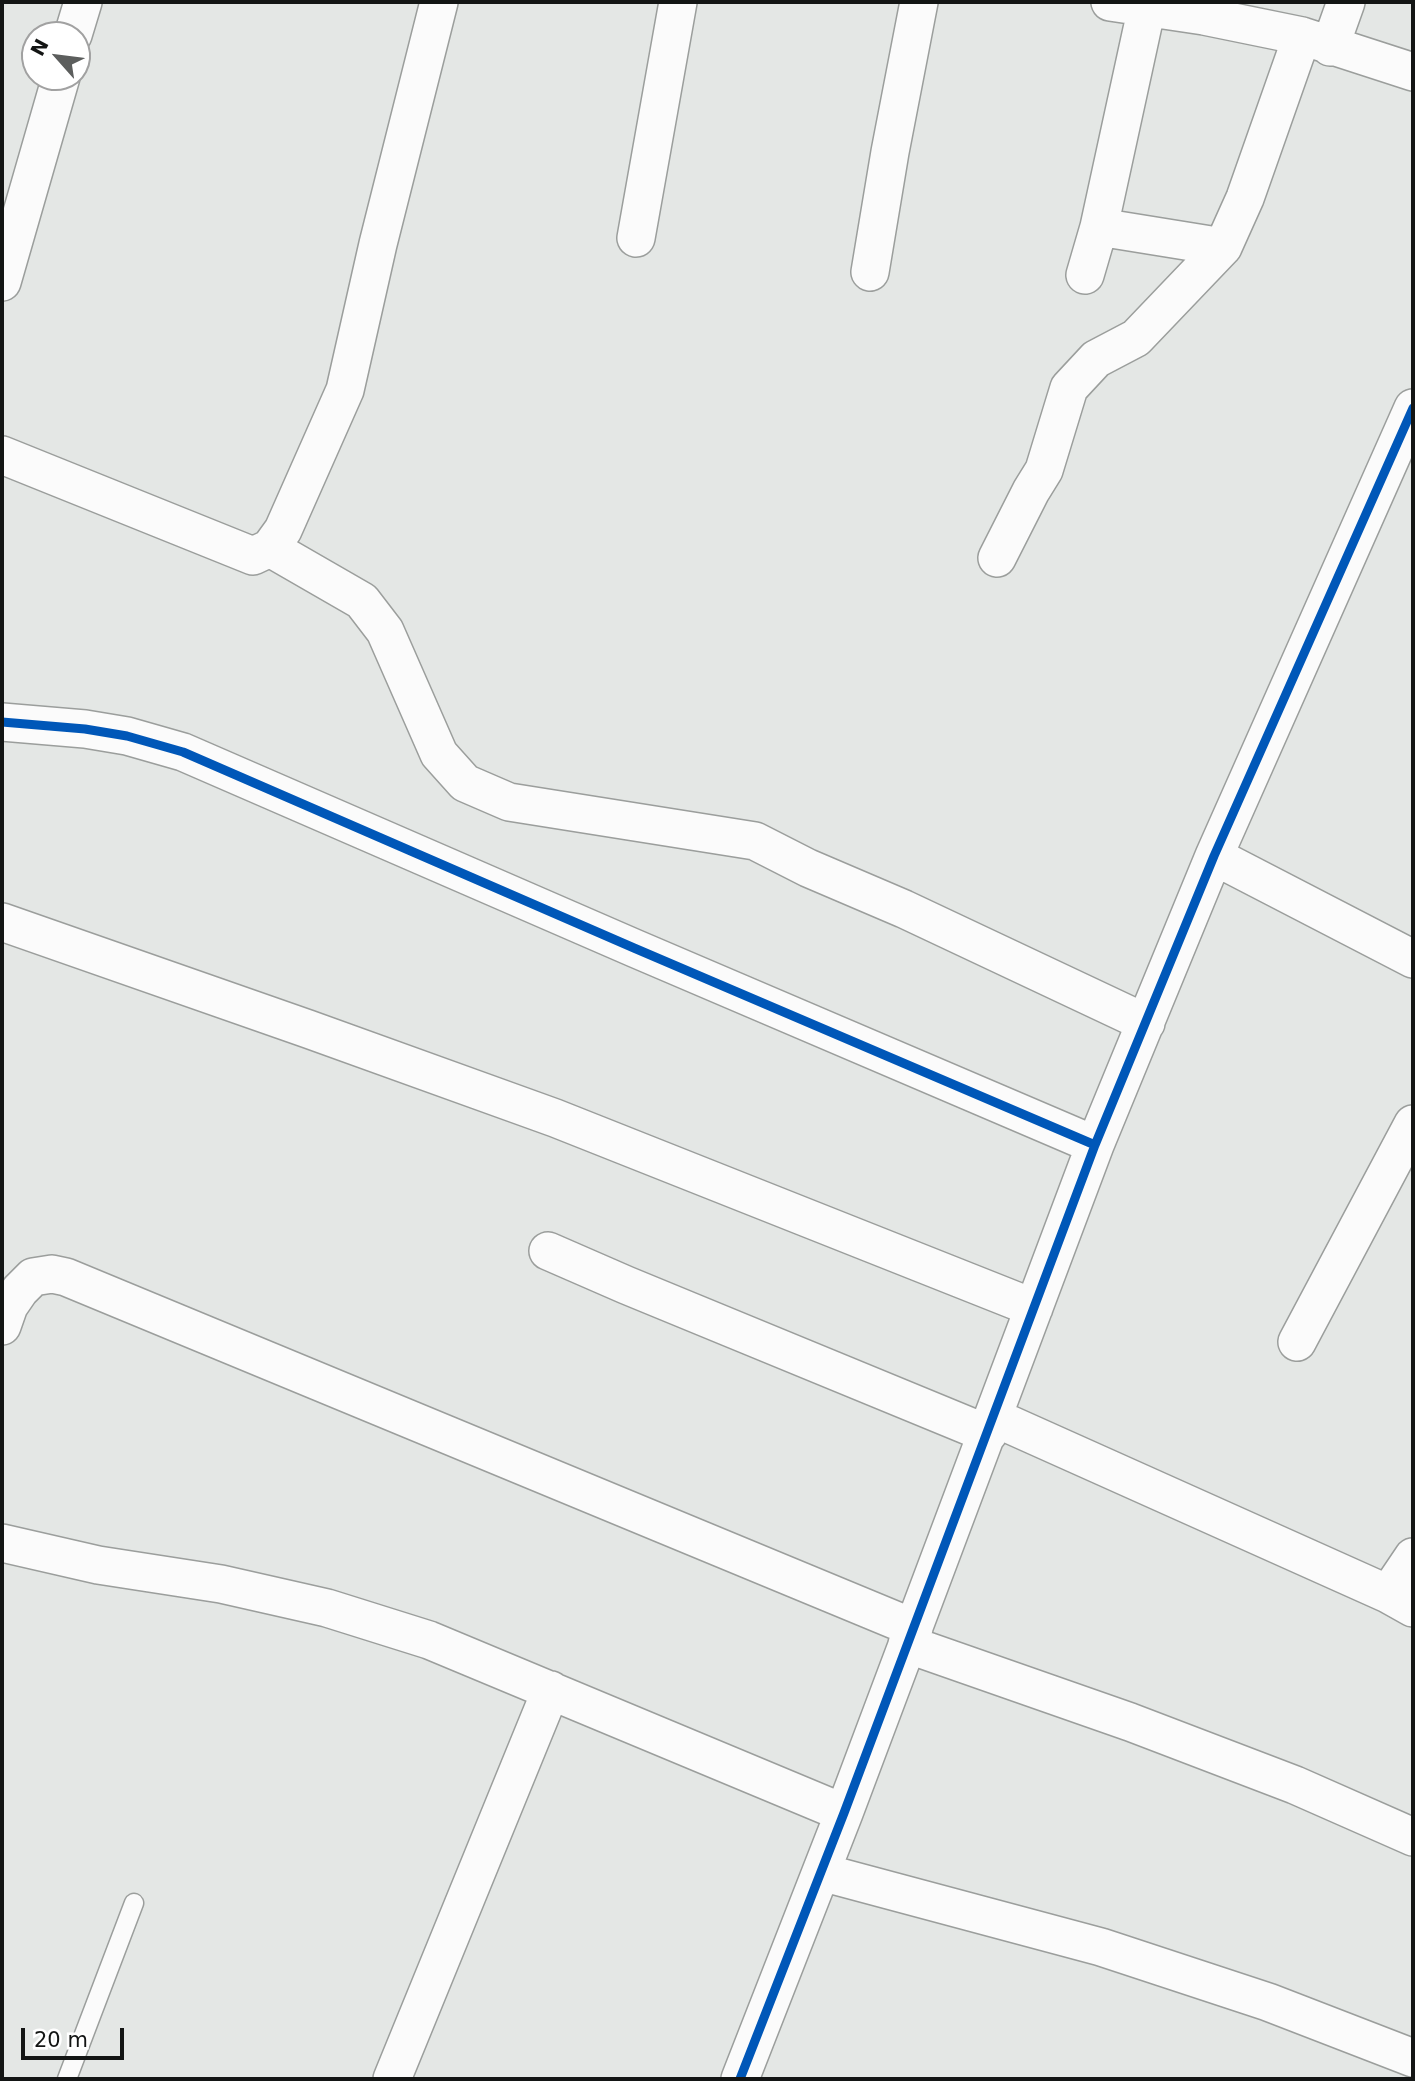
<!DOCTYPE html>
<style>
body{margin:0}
#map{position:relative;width:1415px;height:2081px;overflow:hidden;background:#e4e7e5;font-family:"DejaVu Sans",sans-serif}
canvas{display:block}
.frame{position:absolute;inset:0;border:4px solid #131514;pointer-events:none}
.north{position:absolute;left:21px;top:21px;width:70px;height:70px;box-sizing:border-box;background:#fff;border:2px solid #a1a1a1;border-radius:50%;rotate:298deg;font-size:19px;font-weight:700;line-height:28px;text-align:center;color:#131514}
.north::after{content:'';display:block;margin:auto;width:24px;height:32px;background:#5c5e5d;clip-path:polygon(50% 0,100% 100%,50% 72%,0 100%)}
.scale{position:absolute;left:21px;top:2028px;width:103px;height:32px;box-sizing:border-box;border:4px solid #131514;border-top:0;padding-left:9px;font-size:21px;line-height:24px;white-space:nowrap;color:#131514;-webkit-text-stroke:5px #fff;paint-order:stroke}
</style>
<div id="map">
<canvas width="1415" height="2081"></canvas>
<div class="frame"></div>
<div class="north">N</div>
<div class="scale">20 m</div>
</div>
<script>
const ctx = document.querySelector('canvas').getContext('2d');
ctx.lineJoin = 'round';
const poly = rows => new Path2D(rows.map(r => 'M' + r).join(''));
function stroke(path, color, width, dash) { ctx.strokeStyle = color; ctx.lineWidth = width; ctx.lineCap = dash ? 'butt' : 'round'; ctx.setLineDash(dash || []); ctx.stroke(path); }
const service = poly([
 [67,2079,134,1903]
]);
const minor = poly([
 [1110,2,1204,16,1302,36,1413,72],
 [73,35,83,2],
 [1330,47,1346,2],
 [1099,227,1223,247],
 [636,238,678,2],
 [870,272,890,152,919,2],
 [1085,275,1099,227,1148,2],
 [2,282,61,77],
 [2,455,253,556,270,548,283,530,345,390,378,244,439,2],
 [270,548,362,601,385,631,439,754,465,783,509,802,755,841,808,868,904,909,1146,1023],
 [997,558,1031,491,1044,470,1069,388,1096,359,1136,338,1223,247,1245,198,1302,36],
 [2,722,85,729,127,736,183,752,634,948,1095,1145],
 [1214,856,1413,959],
 [2,922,308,1029,555,1118,1034,1308],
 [548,1251,626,1285,988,1434],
 [2,1326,9,1306,20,1290,33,1277,52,1274,66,1277,914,1628],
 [1297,1342,1413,1124],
 [993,1417,1388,1594,1413,1608],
 [2,1543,98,1565,221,1584,327,1608,429,1640,844,1813],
 [1388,1594,1413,1557],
 [907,1644,1130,1722,1295,1785,1413,1837],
 [821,1872,1101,1947,1268,2002,1413,2058],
 [392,2079,551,1690],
 [740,2079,844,1813,1095,1145,1214,856,1413,408]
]);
stroke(service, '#9b9e9c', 21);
stroke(minor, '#9b9e9c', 40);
stroke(service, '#fbfbfb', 18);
stroke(minor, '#fbfbfb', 37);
stroke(poly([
 [2,722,85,729,127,736,183,752,634,948,1095,1145],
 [740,2079,844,1813,1095,1145,1214,856,1413,408]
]), '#0057b8', 9);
</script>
